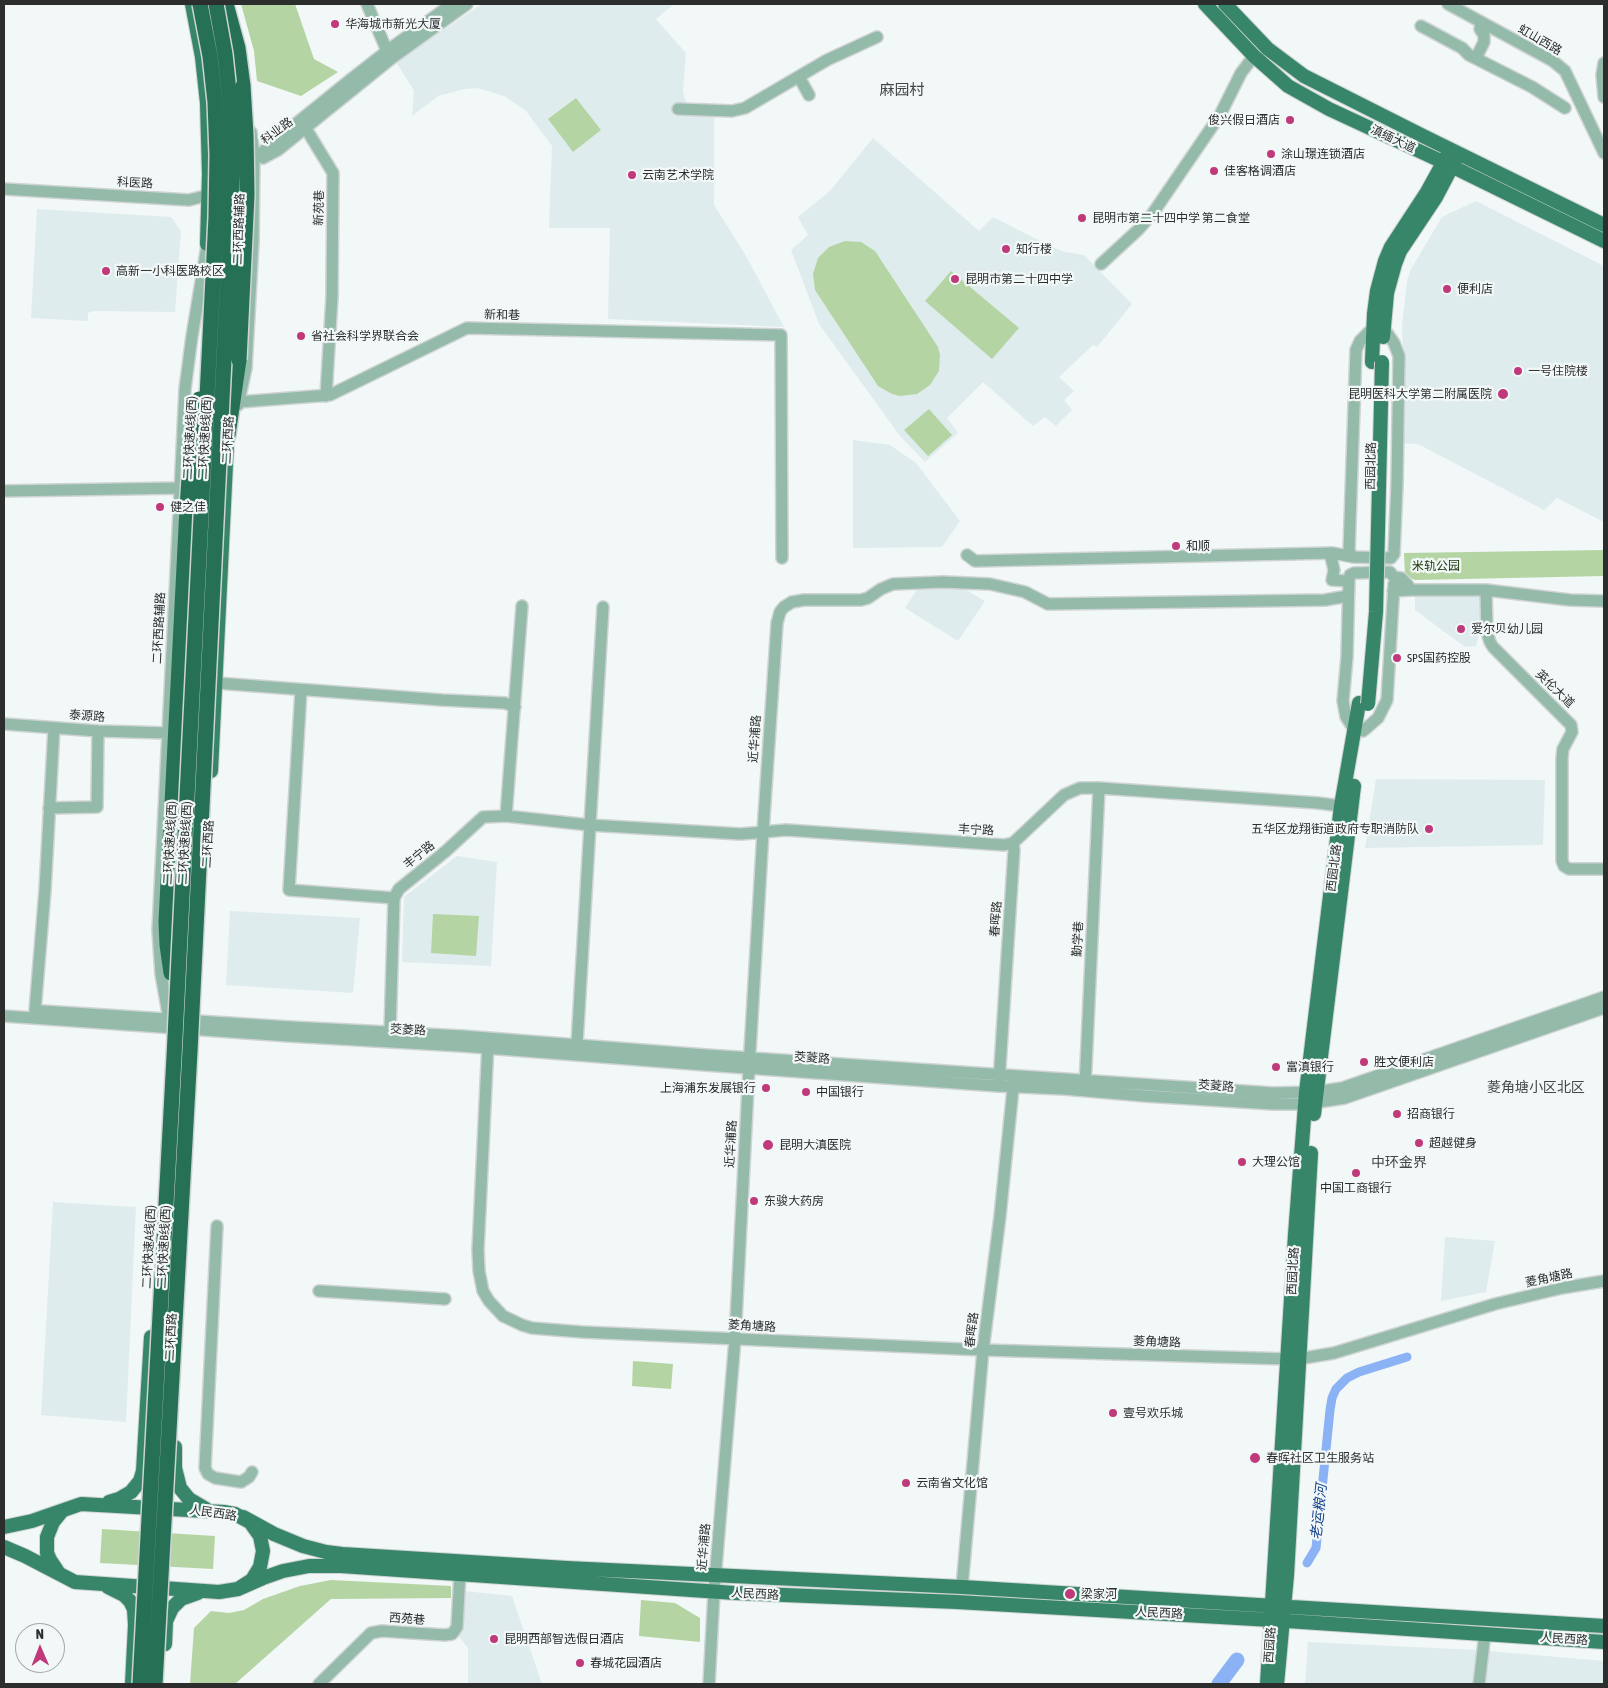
<!DOCTYPE html>
<meta charset="utf-8">
<style>
body{margin:0}
#map{position:relative;width:1608px;height:1688px;overflow:hidden;background:#f2f7f7;font-family:"Asap Condensed",sans-serif}
canvas{display:block}
.frame{position:absolute;inset:0;border:5px solid #2c2e2e;pointer-events:none}
.north{position:absolute;left:15px;top:1623px;width:50px;height:50px;box-sizing:border-box;background:#f2f7f7;border:1px solid #a3a7a7;border-radius:50%;rotate:359deg;font-size:14px;font-weight:700;line-height:20px;text-align:center;color:#2c2e2e}
.north::after{content:'';display:block;margin:auto;width:18px;height:22px;background:#c0397a;clip-path:polygon(50% 0,100% 100%,50% 72%,0 100%)}
</style>
<div id="map">
<canvas width="1608" height="1688"></canvas>
<div class="frame"></div>
<div class="north">N</div>
</div>
<script>
const ctx = document.querySelector('canvas').getContext('2d');
ctx.lineJoin = 'round';
function fillPath(path, color) { ctx.fillStyle = color; ctx.fill(path, 'evenodd'); }
const poly = rows => new Path2D(rows.map(r => 'M' + r).join(''));
function stroke(path, color, width, dash) { ctx.strokeStyle = color; ctx.lineWidth = width; ctx.lineCap = dash ? 'butt' : 'round'; ctx.setLineDash(dash || []); ctx.stroke(path); }
function drawText(font, color, halo, rows, align = 'center') {
  ctx.font = font + ' "Asap Condensed","Noto Sans SC",sans-serif'; ctx.lineWidth = 4.5; ctx.setLineDash([]); ctx.textBaseline = 'middle'; ctx.strokeStyle = halo; ctx.fillStyle = color; for (const [text, x, y, turn = 0] of rows) {
    ctx.save(); ctx.translate(x, y); ctx.rotate((+turn || 0) * Math.PI / 180); ctx.textAlign = isNaN(turn) ? turn : align; if (halo) ctx.strokeText(text, 0, 0); ctx.fillText(text, 0, 0); ctx.restore();
  }
}
fillPath(poly([
 [482,4,674,4,656,19,686,53,683,91,689,113,714,115,714,205,745,254,784,327,608,319,610,228,549,228,552,146,526,111,504,96,478,88,465,89,438,96,412,116,414,91,396,62],
 [873,138,979,231,993,217,1050,246,1065,252,1084,255,1132,304,1097,347,1093,345,1059,377,1074,391,1064,400,1072,410,1056,426,1045,417,1033,426,983,382,947,418,958,433,925,462,900,436,819,324,791,250,808,235,798,217,830,191],
 [1476,201,1604,266,1604,522,1557,498,1544,510,1418,444,1399,443,1403,348,1402,326,1407,281,1411,269,1442,217],
 [37,209,171,217,181,231,175,312,93,311,88,313,88,321,31,318],
 [853,440,890,445,916,463,960,521,942,547,853,548],
 [959,586,985,601,958,641,905,608,918,588],
 [1485,595,1485,613,1476,646,1465,647,1415,610,1415,597],
 [1376,779,1545,780,1543,845,1365,848],
 [457,856,497,862,491,966,402,962,404,897],
 [230,911,360,918,353,993,226,985],
 [53,1202,136,1207,126,1422,41,1415],
 [1445,1237,1495,1241,1486,1292,1441,1301],
 [455,1590,512,1596,542,1684,468,1684,468,1648,453,1629],
 [1308,1642,1477,1650,1604,1661,1604,1684,1305,1684]
]), '#dfeced');
fillPath(poly([
 [241,4,295,4,314,59,338,72,301,96,257,81,254,51],
 [576,98,601,130,573,152,548,119],
 [845,241,861,242,875,251,938,347,940,355,939,371,930,385,917,394,900,396,892,394,878,386,815,290,813,274,818,258,829,247],
 [951,271,1019,328,992,359,925,301],
 [929,409,952,435,928,456,904,430],
 [1604,550,1604,576,1415,580,1405,575,1404,553],
 [433,914,479,916,476,956,431,953],
 [633,1361,673,1364,671,1389,632,1386],
 [102,1529,215,1536,213,1569,100,1563],
 [331,1580,451,1586,451,1598,331,1599,235,1684,190,1684,194,1628,211,1611,229,1613,244,1610,263,1599,300,1586],
 [641,1600,675,1603,700,1618,700,1642,639,1636]
]), '#b4d5a3');
stroke(poly([
 [1307,1563,1316,1548,1330,1410,1332,1398,1336,1389,1347,1378,1359,1372,1407,1357]
]), '#8bb2f4', 9);
stroke(poly([
 [1219,1684,1237,1660]
]), '#8bb2f4', 15);
const minor = poly([
 [367,4,387,51],
 [1448,4,1553,61,1565,71,1604,153],
 [1421,26,1462,48,1469,55,1532,87,1565,108],
 [1476,58,1484,42,1484,35,1480,29,1481,22],
 [1604,63,1602,75,1604,97],
 [799,77,809,95],
 [678,109,732,111,745,108,827,60,877,37],
 [305,127,333,173,332,297,326,396],
 [263,158,278,150,392,58,467,4],
 [242,172,272,143,350,80,387,51,452,4],
 [4,189,189,200,209,195,215,191],
 [1101,264,1139,229,1153,213,1220,115,1241,73,1254,56],
 [239,402,330,395,467,328,781,335,782,558],
 [238,405,246,368,253,242,254,154,251,132],
 [4,491,180,488],
 [1330,553,1334,570,1332,580,1349,581],
 [967,555,975,561,1333,553,1353,557,1391,558,1394,554,1397,484,1399,356,1394,343,1383,327],
 [1353,557,1349,551,1356,350,1360,341,1374,327],
 [1411,590,1486,590,1570,600,1604,601],
 [1486,590,1487,632,1490,642,1493,647,1571,725,1572,732,1563,749,1562,758,1562,861,1564,866,1569,869,1604,869],
 [216,683,442,700,505,703,515,707],
 [301,690,289,890,394,898],
 [4,724,98,731,168,733],
 [1354,729,1346,717,1343,701,1347,657,1349,579,1350,575,1354,573,1390,572,1394,577,1401,578,1407,584,1411,590,1393,591],
 [1363,731,1378,718,1387,700,1394,584],
 [49,808,97,807,98,731],
 [506,816,522,606],
 [35,1011,45,890,54,728],
 [42,1011,290,1027,462,1036,706,1055,1273,1093,1316,1092,1342,1088,1604,997],
 [4,1016,289,1036,461,1046,705,1065,998,1086,1064,1089,1145,1096,1273,1104,1306,1104,1345,1098,1604,1008],
 [169,1019,161,974,158,930,175,594,185,389,192,336,208,240],
 [390,1032,394,898,399,889,446,851,483,817,506,816,589,825,741,834,786,830,1004,845,1013,843,1064,795,1080,788,1099,788,1318,803,1341,806],
 [488,1043,478,1250,479,1271,483,1291,489,1301,503,1316,522,1325,532,1328,582,1332,983,1350,1288,1359],
 [577,1044,603,607],
 [999,1082,1014,850,1013,843],
 [1085,1087,1099,788],
 [217,1226,205,1468,208,1474,215,1478,241,1482,249,1477,252,1472],
 [319,1291,445,1299],
 [1298,1359,1334,1353,1495,1304,1562,1288,1604,1281],
 [962,1587,983,1350,1000,1216,1014,1079],
 [319,1684,371,1633,382,1631,445,1635,452,1634,457,1627,460,1573],
 [709,1684,714,1592,735,1339,749,1068,763,832,777,623,780,612,784,607,792,602,804,600,861,600,868,598,881,589,893,584,943,582,990,584,1025,592,1048,604,1325,600,1348,596],
 [1479,1684,1485,1633]
]);
const major = poly([
 [192,4,202,57,207,103,209,174,207,244],
 [1205,4,1254,56,1288,86,1329,109,1443,162,1604,241],
 [1225,4,1268,49,1304,76,1423,136,1604,225],
 [238,227,239,163],
 [1383,337,1387,293,1395,264,1400,251,1436,197,1455,161],
 [1372,362,1374,314,1377,291,1385,261,1391,247,1427,192,1448,154],
 [211,771,228,423],
 [1314,1114,1354,786],
 [175,1447,175,1468,180,1488,189,1499,206,1509],
 [109,1502,119,1499,131,1492,140,1481,143,1471,151,1337],
 [243,1517,274,1534,303,1546,326,1552,342,1554,567,1568,962,1587,1604,1626],
 [4,1527,32,1521,81,1504,224,1512,235,1514,250,1522,260,1536,263,1551,260,1567,252,1580,238,1589,219,1592,75,1582,25,1556,4,1547],
 [58,1572,50,1560,47,1553,47,1537,53,1522,62,1511],
 [108,1587,124,1595,130,1601,134,1609,135,1625,132,1684],
 [238,1589,263,1578,283,1571,309,1566,341,1566,735,1593,957,1602,1272,1620,1604,1642],
 [165,1644,166,1621,172,1608,181,1599,198,1593],
 [1267,1684,1295,1235,1306,1092,1341,806,1359,703],
 [1277,1684,1287,1575,1311,1153]
]);
const highway = poly([
 [226,4,238,48,243,86],
 [228,435,239,360],
 [171,973,167,945,166,922,187,508]
]);
stroke(minor, '#ced3d3', 14);
stroke(major, '#ced3d3', 16);
stroke(highway, '#ced3d3', 18);
stroke(minor, '#94baa9', 11);
stroke(major, '#38866a', 14);
stroke(highway, '#267056', 15);
const majorBridge = poly([
 [1368,704,1376,612,1382,362]
]);
const highwayBridge = poly([
 [239,360,247,195,246,135,243,86],
 [187,508,190,463,199,399],
 [140,1684,174,1057,216,217,217,155,215,102,210,56,200,4],
 [155,1684,190,1051,231,217,232,155,230,101,225,54,216,4]
]);
stroke(majorBridge, '#ced3d3', 16, []);
stroke(highwayBridge, '#ced3d3', 18, []);
stroke(majorBridge, '#38866a', 14);
stroke(highwayBridge, '#267056', 15);
for (const [x, y, r, color] of [
 [335,24,5,"#c0397a"],
 [1290,120,5,"#c0397a"],
 [1271,154,5,"#c0397a"],
 [1214,171,5,"#c0397a"],
 [632,175,5,"#c0397a"],
 [1082,218,5,"#c0397a"],
 [1006,249,5,"#c0397a"],
 [106,271,5,"#c0397a"],
 [955,279,5,"#c0397a"],
 [1447,289,5,"#c0397a"],
 [301,336,5,"#c0397a"],
 [1518,371,5,"#c0397a"],
 [1503,394,6,"#c0397a"],
 [160,507,5,"#c0397a"],
 [1176,546,5,"#c0397a"],
 [1461,629,5,"#c0397a"],
 [1397,658,5,"#c0397a"],
 [1429,829,5,"#c0397a"],
 [1364,1062,5,"#c0397a"],
 [1276,1067,5,"#c0397a"],
 [766,1088,5,"#c0397a"],
 [806,1092,5,"#c0397a"],
 [1397,1114,5,"#c0397a"],
 [1419,1143,5,"#c0397a"],
 [768,1145,6,"#c0397a"],
 [1242,1162,5,"#c0397a"],
 [1356,1173,5,"#c0397a"],
 [754,1201,5,"#c0397a"],
 [1113,1413,5,"#c0397a"],
 [1255,1458,6,"#c0397a"],
 [906,1483,5,"#c0397a"],
 [1070,1594,6,"#c0397a"],
 [494,1639,5,"#c0397a"],
 [580,1663,5,"#c0397a"]
]) { const dot = new Path2D(); dot.arc(x, y, r, 0, 2 * Math.PI); ctx.fillStyle = color; ctx.fill(dot); stroke(dot, '#f2f7f7', 2); }
drawText('12px', '#2c2e2e', '#f2f7f7', [
 ["华海城市新光大厦",345,24],
 ["俊兴假日酒店",1280,120,"right"],
 ["涂山璟连锁酒店",1281,154],
 ["佳客格调酒店",1224,171],
 ["云南艺术学院",642,175],
 ["昆明市第二十四中学 第二食堂",1092,218],
 ["知行楼",1016,249],
 ["高新一小科医路校区",116,271],
 ["昆明市第二十四中学",965,279],
 ["便利店",1457,289],
 ["省社会科学界联合会",311,336],
 ["一号住院楼",1528,371],
 ["昆明医科大学第二附属医院",1492,394,"right"],
 ["健之佳",170,507],
 ["和顺",1186,546],
 ["爱尔贝幼儿园",1471,629],
 ["SPS国药控股",1407,658],
 ["五华区龙翔街道政府专职消防队",1419,829,"right"],
 ["胜文便利店",1374,1062],
 ["富滇银行",1286,1067],
 ["上海浦东发展银行",756,1088,"right"],
 ["中国银行",816,1092],
 ["招商银行",1407,1114],
 ["超越健身",1429,1143],
 ["昆明大滇医院",779,1145],
 ["大理公馆",1252,1162],
 ["中国工商银行",1356,1188,"center"],
 ["东骏大药房",764,1201],
 ["壹号欢乐城",1123,1413],
 ["春晖社区卫生服务站",1266,1458],
 ["云南省文化馆",916,1483],
 ["梁家河",1081,1594],
 ["昆明西部智选假日酒店",504,1639],
 ["春城花园酒店",590,1663]
], 'left');
drawText('12px', '#2c2e2e', '#f2f7f7', [
 ["虹山西路",1540,40,30],
 ["科业路",277,131,-36],
 ["滇缅大道",1393,139,25],
 ["科医路",135,183,3],
 ["新苑巷",319,208,-89],
 ["二环西路辅路",239,229,-88],
 ["新和巷",502,315,1],
 ["二环快速A线(西)",190,438,-87],
 ["二环快速B线(西)",205,438,-87],
 ["二环西路",228,440,-87],
 ["西园北路",1371,466,-89],
 ["二环西路辅路",159,628,-87],
 ["英伦大道",1555,689,44],
 ["泰源路",87,716,4],
 ["近华浦路",755,739,-86],
 ["丰宁路",976,830,3],
 ["二环快速A线(西)",170,843,-87],
 ["二环快速B线(西)",185,843,-87],
 ["二环西路",208,844,-87],
 ["丰宁路",419,855,-39],
 ["西园北路",1334,868,-83],
 ["春晖路",996,919,-86],
 ["勤学巷",1078,939,-87],
 ["茭菱路",408,1030,3],
 ["茭菱路",812,1058,4],
 ["茭菱路",1216,1086,4],
 ["近华浦路",731,1144,-87],
 ["二环快速A线(西)",149,1247,-87],
 ["二环快速B线(西)",164,1247,-87],
 ["西园北路",1293,1271,-87],
 ["菱角塘路",1549,1278,-12],
 ["菱角塘路",752,1326,3],
 ["春晖路",972,1330,-83],
 ["二环西路",171,1337,-87],
 ["菱角塘路",1157,1342,2],
 ["人民西路",213,1513,8],
 ["近华浦路",704,1547,-85],
 ["人民西路",755,1594,3],
 ["人民西路",1159,1613,3],
 ["西苑巷",407,1619,4],
 ["人民西路",1564,1639,4],
 ["西园路",1270,1645,-86]
]);
drawText('12px', '#183403', '#f2f7f7', [
 ["米轨公园",1436,566]
]);
drawText('14px', '#444747', '#f2f7f7', [
 ["菱角塘小区北区",1536,1088],
 ["中环金界",1399,1163]
]);
drawText('italic 14px', '#17438f', '#f2f7f7', [
 ["老运粮河",1319,1512,-84]
]);
drawText('15px', '#444747', '#f2f7f7', [
 ["麻园村",902,90]
]);
</script>
